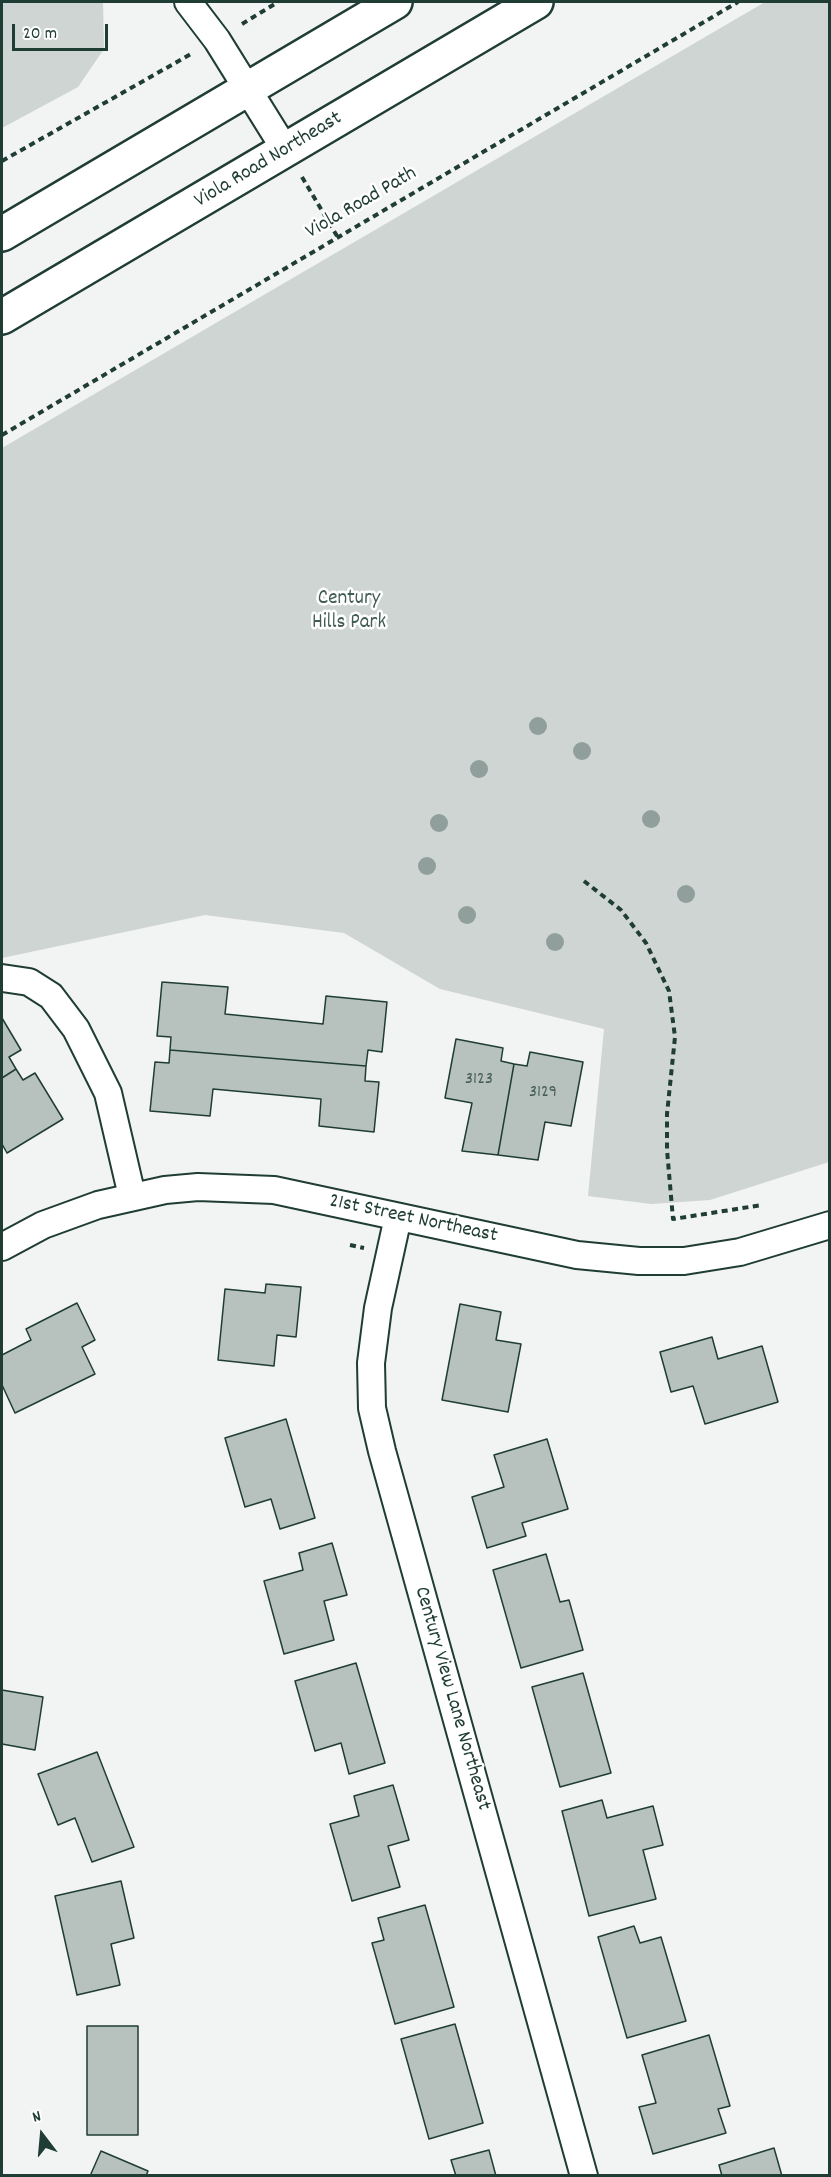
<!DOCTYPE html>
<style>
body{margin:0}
#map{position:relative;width:831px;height:2177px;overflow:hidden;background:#f2f3f3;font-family:Dekko,sans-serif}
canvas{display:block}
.frame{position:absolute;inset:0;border:3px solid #1f3d34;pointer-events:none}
.north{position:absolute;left:12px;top:2105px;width:60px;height:60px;-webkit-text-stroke:4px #fff;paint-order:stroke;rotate:344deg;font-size:16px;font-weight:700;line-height:24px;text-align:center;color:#1f3d34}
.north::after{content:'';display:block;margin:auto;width:21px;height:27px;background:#1f3d34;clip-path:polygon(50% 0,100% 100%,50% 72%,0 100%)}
.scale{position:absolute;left:12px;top:24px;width:96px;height:27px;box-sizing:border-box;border:3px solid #1f3d34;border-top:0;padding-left:8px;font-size:18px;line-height:21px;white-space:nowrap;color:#1f3d34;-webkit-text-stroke:4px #fff;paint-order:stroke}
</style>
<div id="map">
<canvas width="831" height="2177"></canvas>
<div class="frame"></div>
<div class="north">N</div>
<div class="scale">20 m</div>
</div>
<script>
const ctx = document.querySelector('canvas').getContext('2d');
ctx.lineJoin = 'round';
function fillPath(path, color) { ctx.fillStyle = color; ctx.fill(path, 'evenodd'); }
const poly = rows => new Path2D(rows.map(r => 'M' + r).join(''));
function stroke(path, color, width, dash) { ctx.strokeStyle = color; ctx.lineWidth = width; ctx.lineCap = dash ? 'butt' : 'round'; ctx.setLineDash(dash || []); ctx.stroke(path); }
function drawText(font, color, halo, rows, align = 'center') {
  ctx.font = font + ' Dekko,sans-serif'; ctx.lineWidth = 5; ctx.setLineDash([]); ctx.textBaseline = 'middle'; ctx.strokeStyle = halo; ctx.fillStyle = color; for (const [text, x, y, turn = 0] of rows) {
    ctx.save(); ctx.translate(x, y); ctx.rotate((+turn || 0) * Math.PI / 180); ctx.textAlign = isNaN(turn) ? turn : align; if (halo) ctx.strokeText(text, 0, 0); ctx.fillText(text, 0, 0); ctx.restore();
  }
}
fillPath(poly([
 [2,2,103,2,104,49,78,87,2,128],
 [765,2,829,2,829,1162,710,1200,651,1204,588,1196,604,1029,440,989,344,933,205,915,2,958,2,448]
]), '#ced5d3');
const building = poly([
 [162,982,228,987,225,1014,323,1024,326,996,387,1002,382,1052,368,1050,366,1066,170,1050,171,1037,157,1036,162,982],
 [2,1018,21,1050,9,1057,16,1069,2,1078,2,1018],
 [456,1039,503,1048,501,1061,514,1064,498,1155,462,1151,472,1103,445,1098,456,1039],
 [170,1050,366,1066,365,1081,379,1082,374,1132,319,1126,321,1099,213,1089,210,1116,150,1111,155,1062,169,1063,170,1050],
 [530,1052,583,1062,571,1126,545,1122,538,1160,498,1155,514,1064,527,1066,530,1052],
 [16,1069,23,1080,35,1073,63,1119,7,1153,2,1144,2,1078,16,1069],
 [266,1284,301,1287,296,1337,277,1335,274,1366,218,1360,225,1289,265,1293,266,1284],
 [77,1303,95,1340,82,1347,95,1374,15,1413,2,1385,2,1355,31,1340,26,1329,77,1303],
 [460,1304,501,1312,496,1340,521,1344,508,1412,442,1400,460,1304],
 [712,1337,718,1359,762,1346,778,1402,705,1424,693,1386,671,1392,660,1352,712,1337],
 [286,1419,315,1518,280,1529,271,1499,245,1507,225,1438,286,1419],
 [547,1439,568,1509,522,1523,526,1536,487,1548,472,1497,504,1487,494,1455,547,1439],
 [332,1543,347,1595,324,1601,334,1640,284,1654,264,1581,303,1570,299,1553,332,1543],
 [546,1554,560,1602,569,1600,583,1650,521,1668,493,1570,546,1554],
 [356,1663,385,1763,349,1774,341,1743,315,1751,295,1681,356,1663],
 [583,1673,611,1773,560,1787,532,1687,583,1673],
 [2,1690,43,1697,35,1750,2,1744,2,1690],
 [97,1752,134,1847,92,1862,75,1818,58,1825,38,1774,97,1752],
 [393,1785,409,1840,388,1846,400,1887,352,1901,330,1824,359,1816,354,1796,393,1785],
 [602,1800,607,1818,653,1806,663,1845,643,1850,656,1899,589,1916,562,1811,602,1800],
 [121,1881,134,1938,111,1944,120,1985,77,1995,55,1896,121,1881],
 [425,1905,454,2007,395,2024,372,1943,384,1940,378,1918,425,1905],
 [634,1926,640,1943,661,1937,686,2021,627,2038,598,1937,634,1926],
 [455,2024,483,2123,429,2139,401,2039,455,2024],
 [87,2026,138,2026,138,2135,87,2135,87,2026],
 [709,2035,730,2106,718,2109,726,2133,653,2154,639,2107,656,2103,642,2055,709,2035],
 [774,2148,782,2176,722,2176,719,2165,774,2148],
 [489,2150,496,2176,456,2176,451,2160,489,2150],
 [101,2151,148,2171,146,2176,90,2176,101,2151]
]);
fillPath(building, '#b7c1bd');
stroke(building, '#1f3d34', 1.5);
const street = poly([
 [188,2,217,40,286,151],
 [2,978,29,982,51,996,76,1029,108,1093,132,1196],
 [398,1217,378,1308,371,1363,372,1408,382,1451,584,2176],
 [2,1247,43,1225,98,1205,165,1190,198,1187,274,1190,577,1255,639,1261,684,1261,740,1252,830,1225]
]);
const secondary = poly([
 [2,234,395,2],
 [2,317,536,2]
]);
stroke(street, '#1f3d34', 30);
stroke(secondary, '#1f3d34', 38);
stroke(poly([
 [242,24,278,2],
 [2,161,191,54],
 [302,177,337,236],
 [2,435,738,2],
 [584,881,621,910,646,943,669,991,675,1037,667,1114,667,1150,673,1219,762,1205],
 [350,1245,364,1248]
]), '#1f3d34', 4, [6, 4.5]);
stroke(street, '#fff', 26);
stroke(secondary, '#fff', 33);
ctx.fillStyle = '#919f9c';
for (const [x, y] of [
 [538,726],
 [582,751],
 [479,769],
 [651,819],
 [439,823],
 [427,866],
 [686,894],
 [467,915],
 [555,942]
]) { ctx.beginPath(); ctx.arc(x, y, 9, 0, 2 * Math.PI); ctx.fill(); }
drawText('18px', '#455e56', null, [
 ["3123",479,1081],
 ["3129",543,1094]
]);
drawText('21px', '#1f3d34', '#fff', [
 ["Viola Road Northeast",269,161,-31],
 ["Viola Road Path",362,204,-30],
 ["21st Street Northeast",413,1220,12],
 ["Century View Lane Northeast",451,1699,74]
]);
drawText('21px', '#425b54', '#fff', [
 ["Century",349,600],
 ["Hills Park",349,624]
]);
</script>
